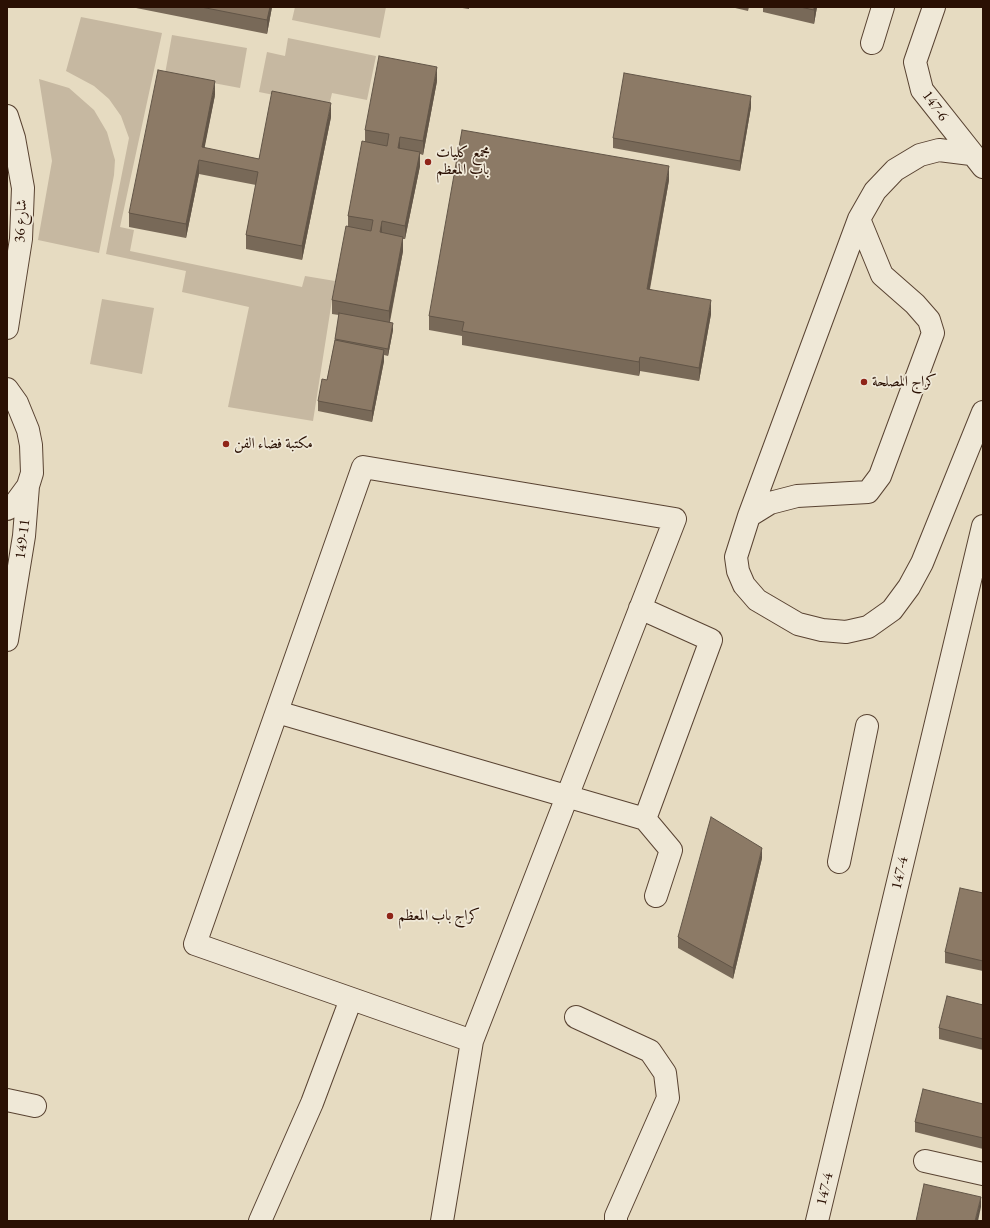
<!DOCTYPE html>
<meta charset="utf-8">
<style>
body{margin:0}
#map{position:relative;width:990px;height:1228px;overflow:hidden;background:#e6dbc1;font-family:"EB Garamond",serif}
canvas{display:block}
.frame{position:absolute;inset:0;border:8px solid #2a1003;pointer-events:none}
</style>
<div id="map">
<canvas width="990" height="1228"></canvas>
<div class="frame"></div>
</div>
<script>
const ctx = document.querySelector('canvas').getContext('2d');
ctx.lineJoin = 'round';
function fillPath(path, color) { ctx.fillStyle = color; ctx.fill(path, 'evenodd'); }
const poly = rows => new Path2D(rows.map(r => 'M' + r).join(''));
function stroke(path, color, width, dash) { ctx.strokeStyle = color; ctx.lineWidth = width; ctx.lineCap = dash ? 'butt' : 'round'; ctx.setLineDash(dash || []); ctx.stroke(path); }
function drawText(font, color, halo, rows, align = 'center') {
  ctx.font = font + ' "EB Garamond",Amiri,serif'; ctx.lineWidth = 3.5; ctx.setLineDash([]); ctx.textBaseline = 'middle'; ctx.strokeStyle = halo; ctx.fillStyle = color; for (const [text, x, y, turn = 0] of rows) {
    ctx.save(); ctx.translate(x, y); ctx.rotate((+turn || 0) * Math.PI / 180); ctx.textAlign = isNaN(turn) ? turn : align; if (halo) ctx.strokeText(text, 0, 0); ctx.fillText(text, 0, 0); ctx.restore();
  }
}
fillPath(poly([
 [295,7,386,7,380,38,292,20],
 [81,17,162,33,120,227,134,230,130,251,302,287,305,276,335,281,313,421,228,407,249,307,182,292,186,271,106,254,129,138,121,116,109,99,94,86,66,71],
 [172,35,247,48,240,88,165,74],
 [288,38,376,56,367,100,332,93,329,106,259,92,267,52,285,56],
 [39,79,69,88,94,110,107,132,115,160,114,175,99,253,38,240,52,161],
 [102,299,154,308,142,374,90,364]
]), '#c6b8a1');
const minor = poly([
 [934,7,915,62,922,90,983,167],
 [872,43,883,7],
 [7,116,14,138,23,188,21,239,7,328],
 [971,154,939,150,920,155,895,170,875,191,859,219,749,516,736,557,738,571,744,585,757,600,798,624,822,630,846,632,868,627,892,610,909,587,922,563,983,412],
 [7,389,17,403,28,430,31,445,32,473,28,486,14,505,7,509],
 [749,516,770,503,797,496,868,492,880,476,933,333,929,320,915,304,882,275,859,219],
 [7,640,24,536,28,486],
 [277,712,645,819,711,640,640,608],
 [645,819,671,850,656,896],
 [839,862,867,726],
 [576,1017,650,1051,665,1073,668,1098,616,1216,616,1221],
 [7,1100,35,1106],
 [925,1161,983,1174],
 [260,1221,312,1103,351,999],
 [442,1221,472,1041,675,519,363,467,195,944,472,1041],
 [817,1221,983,526]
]);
stroke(minor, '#594332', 24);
stroke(minor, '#efe8d7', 22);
fillPath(poly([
 [131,7,272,7,267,34],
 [456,7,469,7,469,9],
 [731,7,749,7,748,11],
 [763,7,817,7,814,24,763,12],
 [437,81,423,155,420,154,420,166,405,239,403,239,403,251,390,322,393,330,388,356,384,355,384,361,372,422,318,411,318,401,327,380,335,340,339,315,332,314,332,300,348,226,348,216,365,142,365,130],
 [215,95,204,148,259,159,331,117,302,260,246,249,246,235,256,185,199,174,186,238,129,227,129,213],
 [751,107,740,171,613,148,613,138],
 [669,180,650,289,711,314,699,381,640,371,639,376,462,345,462,336,429,330,429,316],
 [762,858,733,979,678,948,678,937],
 [983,893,983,971,945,963,945,952],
 [983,1005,983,1050,939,1039,939,1028],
 [983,1104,983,1149,915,1132,915,1122]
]), '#786958');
fillPath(poly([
 [270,7,272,7,267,34,267,20],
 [814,7,817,7,814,24],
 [437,67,437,81,423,155,423,141],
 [215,81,215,95,202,161,202,147],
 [751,96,751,107,740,171,740,161],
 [331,103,331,117,302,260,302,246],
 [400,137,400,151,398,148],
 [420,152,420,166,405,239,405,226],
 [199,160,199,174,186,238,186,224],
 [669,166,669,180,647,303,647,289],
 [382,221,382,235,380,232],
 [403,237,403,251,389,324,389,311],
 [711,300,711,314,699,381,699,368],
 [393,323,393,330,388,356,388,349],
 [384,350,384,361,372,422,372,411],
 [640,357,640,371,639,376,639,362],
 [762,848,762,858,733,979,733,968],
 [981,1197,981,1207,978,1221,975,1221]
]), '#625547');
const building = poly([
 [201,7,270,7,267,20,201,7],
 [800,7,814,7,814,10,800,7],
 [379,56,437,67,423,141,400,137,398,148,420,152,405,226,382,221,380,232,403,237,389,311,332,300,346,226,371,231,373,220,348,216,362,141,387,146,389,134,365,130,379,56],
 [158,70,215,81,202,147,259,159,272,91,331,103,302,246,246,235,258,172,199,160,186,224,129,213,158,70],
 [624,73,751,96,740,161,613,138,624,73],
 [462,130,669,166,647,289,711,300,699,368,640,357,639,362,462,331,464,322,429,316,462,130],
 [339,313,393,323,388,349,335,339,339,313],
 [335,340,384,350,372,411,318,401,322,379,327,380,335,340],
 [711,817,762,848,733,968,678,937,711,817],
 [960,888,983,893,983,961,945,952,960,888],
 [947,996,983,1005,983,1039,939,1028,947,996],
 [923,1089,983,1104,983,1138,915,1122,923,1089],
 [924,1184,981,1197,975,1221,916,1221,924,1184]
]);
fillPath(building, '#8c7a66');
stroke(building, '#625547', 1);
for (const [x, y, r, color] of [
 [428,162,4,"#8f2418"],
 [864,382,4,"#8f2418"],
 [226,444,4,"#8f2418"],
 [390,916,4,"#8f2418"]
]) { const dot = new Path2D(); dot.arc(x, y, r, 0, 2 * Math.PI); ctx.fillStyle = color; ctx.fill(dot); stroke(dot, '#efe8d7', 1.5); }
drawText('15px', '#2a1003', '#efe8d7', [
 ["147-6",935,106,54],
 ["شارع 36",21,221,-87],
 ["149-11",23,539,-83],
 ["147-4",900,873,-77],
 ["147-4",825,1189,-77]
]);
drawText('15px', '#2a1003', '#efe8d7', [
 ["مجمع كليات",436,153],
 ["باب المعظم",436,170],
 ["كراج المصلحة",872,382],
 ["مكتبة فضاء الفن",234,444],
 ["كراج باب المعظم",398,916]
], 'left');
</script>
